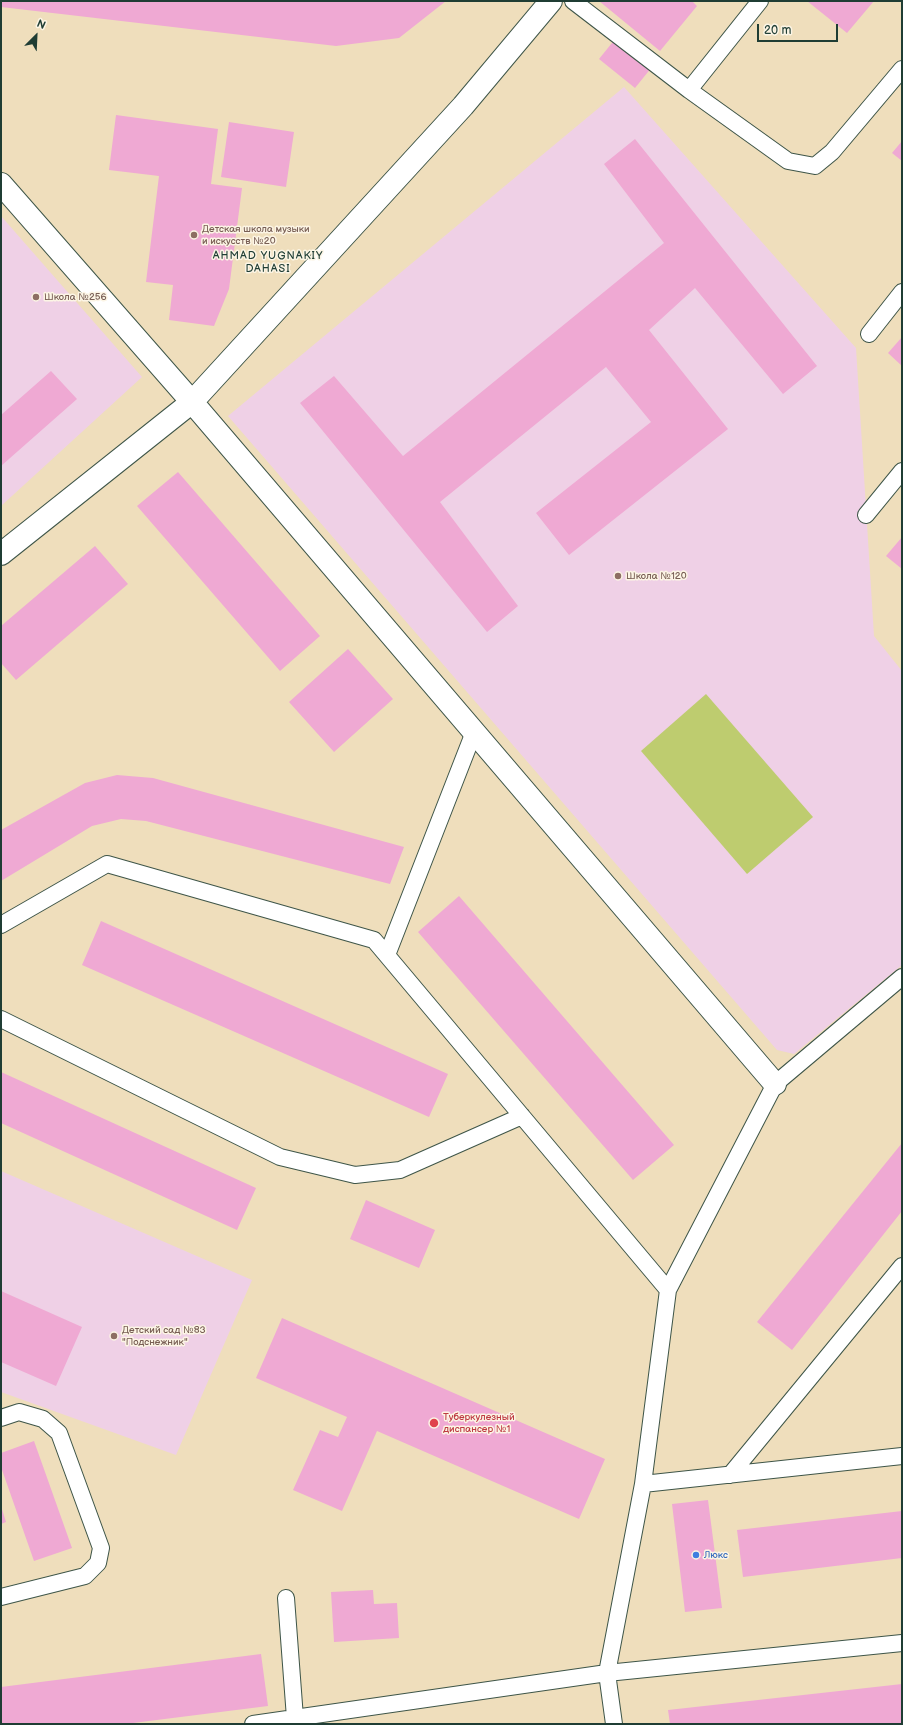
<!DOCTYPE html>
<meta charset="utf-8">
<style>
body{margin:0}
#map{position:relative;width:903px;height:1725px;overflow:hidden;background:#efdebc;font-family:"Balsamiq Sans",sans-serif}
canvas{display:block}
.frame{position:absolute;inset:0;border:2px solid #1f3d34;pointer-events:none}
.north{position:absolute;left:16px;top:16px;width:40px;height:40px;-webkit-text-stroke:3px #fcf5e5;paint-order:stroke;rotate:24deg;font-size:11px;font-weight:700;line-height:16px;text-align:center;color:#1f3d34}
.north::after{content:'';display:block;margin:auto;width:14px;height:18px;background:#1f3d34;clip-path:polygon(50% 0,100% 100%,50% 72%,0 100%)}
.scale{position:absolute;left:757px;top:24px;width:81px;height:18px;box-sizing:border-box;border:2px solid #1f3d34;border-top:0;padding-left:5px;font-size:12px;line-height:14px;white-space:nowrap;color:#1f3d34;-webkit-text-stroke:3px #fcf5e5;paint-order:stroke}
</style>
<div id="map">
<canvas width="903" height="1725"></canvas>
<div class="frame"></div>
<div class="north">N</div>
<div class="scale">20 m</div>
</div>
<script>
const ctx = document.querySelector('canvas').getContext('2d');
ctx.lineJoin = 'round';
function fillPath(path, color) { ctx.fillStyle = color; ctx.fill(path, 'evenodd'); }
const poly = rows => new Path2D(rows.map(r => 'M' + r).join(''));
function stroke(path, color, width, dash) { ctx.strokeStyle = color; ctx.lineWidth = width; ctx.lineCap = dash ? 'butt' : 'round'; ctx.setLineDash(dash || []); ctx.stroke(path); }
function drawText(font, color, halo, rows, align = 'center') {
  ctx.font = font + ' "Balsamiq Sans",sans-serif'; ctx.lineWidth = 3; ctx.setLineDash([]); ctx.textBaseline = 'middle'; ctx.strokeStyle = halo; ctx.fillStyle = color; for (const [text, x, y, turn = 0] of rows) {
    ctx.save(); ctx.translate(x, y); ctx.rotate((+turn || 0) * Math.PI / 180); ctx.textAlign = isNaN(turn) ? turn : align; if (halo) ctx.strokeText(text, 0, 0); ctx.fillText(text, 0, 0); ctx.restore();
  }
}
fillPath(poly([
 [624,87,856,348,874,636,902,671,902,965,794,1054,777,1050,228,416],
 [1,216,142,377,1,506],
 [1,1171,252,1280,176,1455,1,1392]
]), '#efd0e6');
fillPath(poly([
 [706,694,813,817,747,874,641,751]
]), '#becc6f');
fillPath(poly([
 [1,1,446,1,399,38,336,46,1,7],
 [599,1,692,1,697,6,660,51],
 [807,1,874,1,847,33],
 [616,38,652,67,635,88,599,59],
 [116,115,218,129,211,184,242,188,229,289,214,326,169,320,173,285,146,282,159,176,109,170],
 [229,122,294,132,286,187,221,177],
 [635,139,817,366,783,394,695,288,649,330,728,429,569,555,536,513,651,422,606,367,440,502,518,606,487,632,300,403,334,376,403,456,664,243,604,164],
 [902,141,902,161,892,153],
 [902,337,902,366,888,353],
 [51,371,77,399,1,466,1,415],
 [178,472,320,636,280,671,137,506],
 [902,537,902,569,886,556],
 [95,546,128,584,16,680,1,663,1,626],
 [348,649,393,699,334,752,289,702],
 [117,775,153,778,404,847,390,884,146,821,121,819,92,826,1,881,1,830,85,783],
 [459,896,674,1145,633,1180,418,932],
 [101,921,448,1074,429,1117,82,965],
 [1,1072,256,1188,237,1230,1,1123],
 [902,1143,902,1211,792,1350,757,1322],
 [366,1200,435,1230,419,1268,350,1239],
 [1,1291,82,1327,56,1386,1,1362],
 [282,1318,605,1459,579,1519,377,1431,342,1511,293,1490,320,1430,338,1437,347,1417,256,1378],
 [34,1441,72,1548,34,1561,1,1467,1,1453],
 [708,1500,722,1608,685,1612,672,1504],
 [1,1506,6,1522,1,1524],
 [902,1511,902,1558,743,1577,737,1530],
 [373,1590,374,1604,397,1603,399,1638,334,1642,331,1592],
 [261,1654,268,1706,125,1724,1,1724,1,1687],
 [902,1684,902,1724,670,1724,668,1710]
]), '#efa9d3');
const lane = poly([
 [573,1,689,90,760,1],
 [689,90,788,161,815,166,832,152,902,69],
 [869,334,902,292],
 [866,515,902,471],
 [1,925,107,864,374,940,668,1290,643,1484],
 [387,955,474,732],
 [1,1019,280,1157,355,1175,400,1170,522,1116],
 [668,1290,775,1084,902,977],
 [1,1418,19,1412,43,1419,59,1433,101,1548,98,1563,85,1576,1,1597],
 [730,1475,902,1266],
 [286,1598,295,1718],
 [253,1724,607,1673,902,1643],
 [614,1724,607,1673,643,1484,902,1456]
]);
const street = poly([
 [1,184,192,402,775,1084],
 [1,554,192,402,463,106,551,1]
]);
stroke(lane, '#3e5548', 18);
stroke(street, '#3e5548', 24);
stroke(lane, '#fff', 16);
stroke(street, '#fff', 22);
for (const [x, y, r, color] of [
 [194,235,4,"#8d6e63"],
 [36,297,4,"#8d6e63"],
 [618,576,4,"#8d6e63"],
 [114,1336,4,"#8d6e63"],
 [434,1423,5,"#e0444e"],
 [696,1555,4,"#3f7fe0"]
]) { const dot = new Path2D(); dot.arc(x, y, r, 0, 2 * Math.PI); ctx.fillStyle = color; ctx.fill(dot); stroke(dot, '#fcf5e5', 1.5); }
drawText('10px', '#785e54', '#fcf5e5', [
 ["Детская школа музыки",202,229],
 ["и искусств №20",202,241],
 ["Школа №256",44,297],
 ["Школа №120",626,576],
 ["Детский сад №83",122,1330],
 ["\"Подснежник\"",122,1342]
], 'left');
drawText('10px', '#be3a42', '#fcf5e5', [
 ["Туберкулезный",443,1417],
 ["диспансер №1",443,1429]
], 'left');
drawText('10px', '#366cbe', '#fcf5e5', [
 ["Люкс",704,1555]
], 'left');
ctx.letterSpacing = '1px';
drawText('11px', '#1f3d34', '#fcf5e5', [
 ["AHMAD YUGNAKIY",268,256],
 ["DAHASI",268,269]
]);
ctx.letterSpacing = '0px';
</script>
